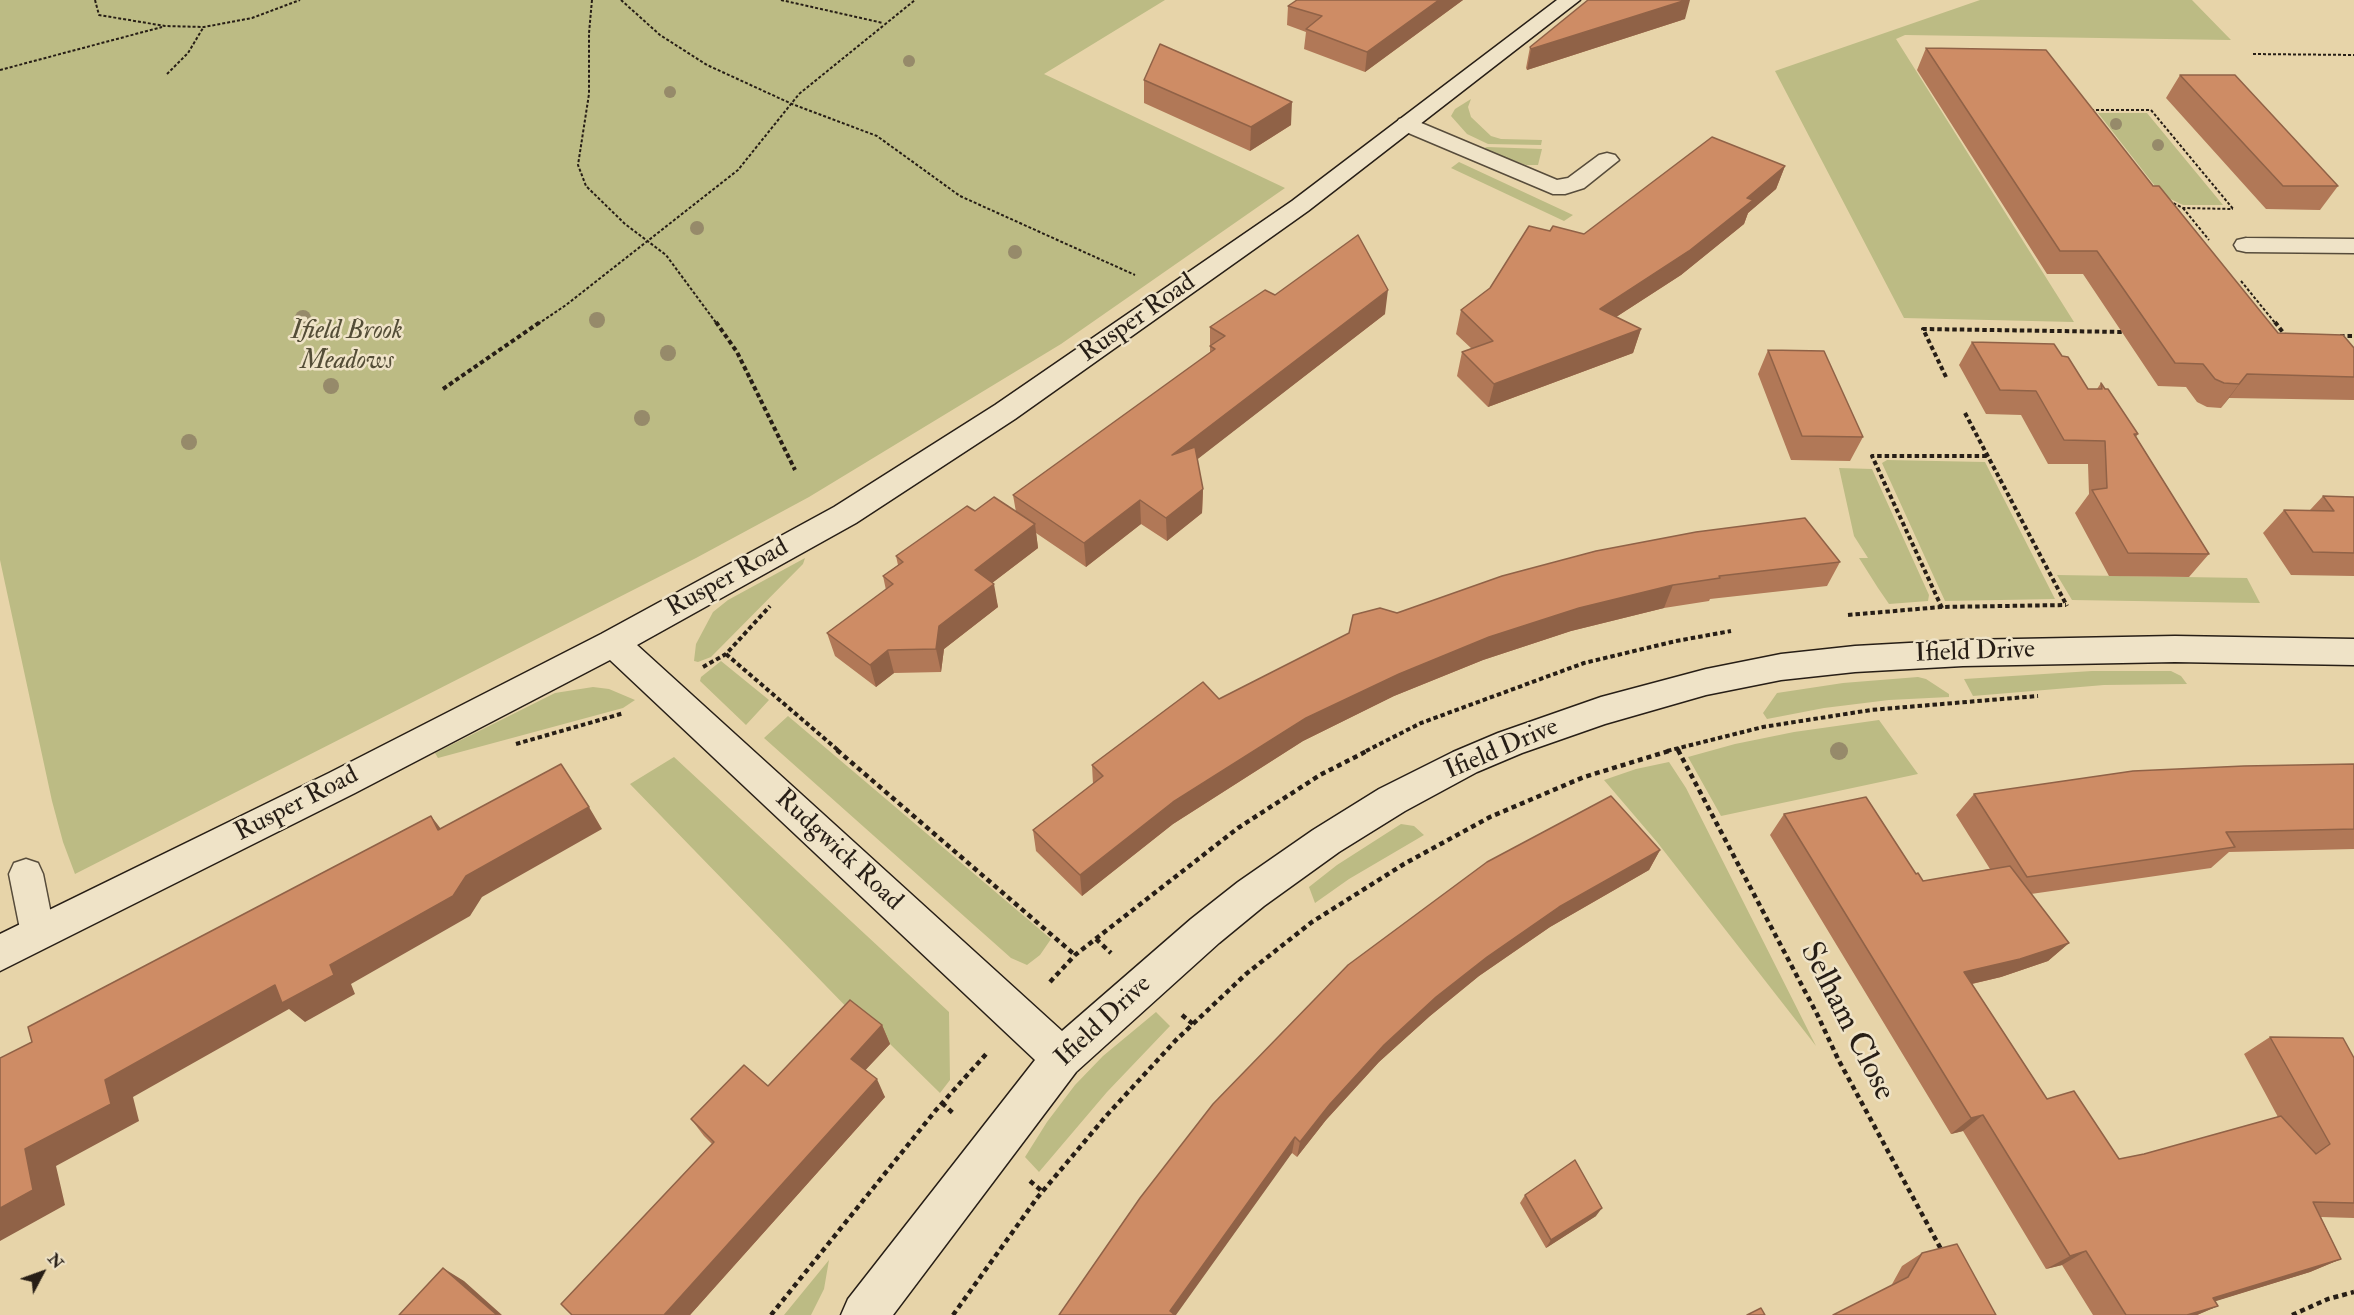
<!DOCTYPE html>
<style>
body{margin:0}
#map{position:relative;width:2354px;height:1315px;overflow:hidden;background:#e7d4a9;font-family:"IM FELL Double Pica",serif}
canvas{display:block}
.north{position:absolute;left:12px;top:1243px;width:60px;height:60px;-webkit-text-stroke:4px #efe3c7;paint-order:stroke;rotate:49deg;font-size:16px;font-weight:700;line-height:24px;text-align:center;color:#271e16}
.north::after{content:'';display:block;margin:auto;width:21px;height:27px;background:#271e16;clip-path:polygon(50% 0,100% 100%,50% 72%,0 100%)}
</style>
<div id="map">
<canvas width="2354" height="1315"></canvas>
<div class="north">N</div>
</div>
<script>
const ctx = document.querySelector('canvas').getContext('2d');
ctx.lineJoin = 'round';
function fillPath(path, color) { ctx.fillStyle = color; ctx.fill(path, 'evenodd'); }
const poly = rows => new Path2D(rows.map(r => 'M' + r).join(''));
function stroke(path, color, width, dash) { ctx.strokeStyle = color; ctx.lineWidth = width; ctx.lineCap = dash ? 'butt' : 'round'; ctx.setLineDash(dash || []); ctx.stroke(path); }
function drawText(font, color, halo, rows, align = 'center') {
  ctx.font = font + ' "IM FELL Double Pica",serif'; ctx.lineWidth = 5; ctx.setLineDash([]); ctx.textBaseline = 'middle'; ctx.strokeStyle = halo; ctx.fillStyle = color; for (const [text, x, y, turn = 0] of rows) {
    ctx.save(); ctx.translate(x, y); ctx.rotate((+turn || 0) * Math.PI / 180); ctx.textAlign = isNaN(turn) ? turn : align; if (halo) ctx.strokeText(text, 0, 0); ctx.fillText(text, 0, 0); ctx.restore();
  }
}
fillPath(poly([
 [0,0,1165,0,1044,74,1285,188,1061,344,809,497,696,558,75,874,63,842,52,801,0,560],
 [1980,0,2192,0,2231,40,1905,35,1896,39,2074,322,1904,318,1775,71],
 [1471,99,1468,107,1471,117,1491,136,1501,139,1542,140,1541,145,1488,144,1467,134,1451,116,1455,109],
 [2098,113,2147,113,2223,205,2183,205,2162,195],
 [1487,147,1542,149,1538,165,1526,165,1482,149],
 [1459,162,1573,215,1564,221,1451,168],
 [1887,460,1985,462,2055,599,1945,601,1882,463],
 [1839,468,1872,469,1929,595,1928,601,1889,604,1878,588,1859,558,1868,558,1854,536],
 [805,558,803,564,711,657,698,662,694,661,696,644,713,612,728,600],
 [2057,575,2247,578,2260,603,2072,600],
 [721,661,769,700,746,725,700,681,701,677],
 [2092,671,2171,671,2181,676,2187,684,2104,685,1973,696,1964,679],
 [1918,677,1926,679,1949,694,1949,697,1889,700,1824,708,1767,719,1763,713,1777,693,1843,683],
 [593,687,609,689,635,700,623,708,438,758,435,753,555,693],
 [788,716,1051,939,1040,955,1027,965,1011,958,764,738],
 [1879,720,1918,774,1721,816,1688,757,1735,744,1794,732],
 [674,757,949,1012,950,1080,940,1093,890,1044,858,1019,630,784],
 [1669,762,1686,788,1816,1046,1657,842,1604,780,1636,769],
 [1401,824,1414,826,1424,835,1349,879,1315,903,1309,887,1337,865],
 [1156,1012,1170,1026,1107,1092,1039,1172,1025,1157,1047,1122,1075,1085,1103,1056],
 [829,1260,824,1289,811,1315,784,1315]
]), '#bcbb84');
const lane = poly([
 [26,859,38,863,43,874,55,934,50,945,38,950,26,945,21,934,9,874,14,863,26,859]
]);
const street = poly([
 [1407,117,1557,180,1568,178,1599,155,1607,153,1615,155,1619,160,1584,188,1565,194,1553,194,1399,129,1396,124,1399,119,1407,117],
 [2246,238,2354,239,2354,253,2246,252,2237,250,2234,245,2237,240,2246,238]
]);
const secondary = poly([
 [1557,0,1580,0,1308,211,1015,419,856,523,637,645,1062,1031,1191,919,1238,882,1313,830,1379,789,1453,752,1498,733,1601,697,1706,669,1781,654,1855,646,1963,640,2175,636,2354,639,2354,665,2175,662,1963,666,1855,672,1781,680,1706,695,1605,724,1522,753,1477,772,1405,811,1339,852,1264,906,1219,943,1076,1072,893,1315,841,1315,848,1299,1035,1060,610,660,355,793,0,971,0,934,329,773,601,634,834,507,995,405,1292,201,1557,0]
]);
stroke(lane, '#574c3b', 3);
stroke(street, '#574c3b', 3);
stroke(secondary, '#271e16', 3);
stroke(poly([
 [95,0,99,15,165,26,204,27,252,18,300,0],
 [592,0,589,33,589,94,578,165,586,186,625,224,666,255,717,324],
 [621,0,660,35,707,65,792,104,877,136,960,196,1135,275],
 [781,0,883,23],
 [2253,54,2354,55],
 [0,70,162,27],
 [167,74,188,53,203,28],
 [2091,110,2151,110,2234,210],
 [2169,201,2183,208,2233,209],
 [2183,208,2209,240],
 [2241,281,2276,324],
 [538,324,566,305,738,170,799,94,915,0]
]), '#271e16', 2, [3, 2]);
stroke(poly([
 [716,322,737,352,795,470],
 [2275,322,2285,335],
 [2340,336,2354,336],
 [1946,377,1923,329,2125,332],
 [443,389,540,322],
 [1965,413,2067,606],
 [1942,608,1872,456,1989,456],
 [1848,615,1941,607,2066,605],
 [726,654,839,751],
 [703,667,726,654,770,606],
 [516,744,624,713],
 [1677,748,1679,751],
 [1366,751,1421,723,1584,663,1676,641,1731,631],
 [1667,751,1763,727,1871,710,2038,696]
]), '#271e16', 4, [4.5, 3]);
stroke(poly([
 [837,750,1075,955],
 [1678,750,1818,1016,1838,1059,1942,1251],
 [1096,939,1111,953],
 [1050,982,1075,955,1238,828,1320,775,1369,750],
 [1182,1015,1193,1024],
 [942,1103,955,1115],
 [1030,1181,1043,1192],
 [771,1315,936,1110,987,1053],
 [953,1315,1037,1198,1107,1115,1176,1040,1246,974,1312,922,1404,864,1490,817,1584,777,1672,750],
 [2292,1315,2328,1299,2354,1292]
]), '#271e16', 4.5, [5, 4]);
fillPath(lane, '#efe3c7');
fillPath(street, '#efe3c7');
fillPath(secondary, '#efe3c7');
ctx.fillStyle = '#968a6a';
for (const [x, y, r] of [
 [909,61,6],
 [670,92,6],
 [2116,124,6],
 [2158,145,6],
 [697,228,7],
 [1015,252,7],
 [303,318,8],
 [597,320,8],
 [668,353,8],
 [331,386,8],
 [642,418,8],
 [189,442,8],
 [1839,751,9]
]) { ctx.beginPath(); ctx.arc(x, y, r, 0, 2 * Math.PI); ctx.fill(); }
fillPath(poly([
 [1463,0,1365,72,1304,49,1306,32,1287,25,1288,6],
 [1685,19,1527,70,1526,68,1530,47],
 [1926,48,2153,186,2278,333,2354,348,2354,400,2229,398,2221,408,2207,407,2197,402,2186,387,2158,386,2083,274,2047,274,1917,70],
 [2180,75,2338,186,2320,210,2266,209,2166,98],
 [1144,80,1291,125,1250,151,1144,103],
 [1785,166,1776,189,1748,213,1744,224,1681,275,1616,317,1641,329,1633,353,1488,407,1457,376,1462,352,1472,349,1456,334,1461,310,1490,288,1550,231,1584,234],
 [1275,295,1385,314,1197,459,1203,489,1202,513,1167,541,1141,524,1086,567,1036,533,1038,548,992,583,998,607,944,649,941,672,894,673,876,687,835,656,827,633,886,590,883,576,898,565,896,556,975,511,1016,512,1013,495,1210,353,1210,327],
 [1972,342,2062,356,2088,389,2097,389,2101,383,2138,434,2136,437,2209,554,2189,577,2109,576,2075,513,2089,494,2088,464,2048,464,2021,415,1986,414,1959,365],
 [1768,350,1863,437,1850,461,1791,460,1758,374],
 [2323,496,2354,497,2354,576,2291,575,2263,533,2284,510,2310,510],
 [1840,562,1827,586,1710,599,1709,601,1664,608,1571,631,1483,660,1394,696,1303,741,1173,824,1082,896,1036,851,1033,830,1093,784,1092,765,1219,699,1397,613],
 [2354,764,2354,849,2229,852,2211,868,2031,894,2069,943,2048,961,2001,977,1972,984,2047,1099,2119,1159,2144,1154,2278,1117,2244,1054,2270,1037,2354,1058,2354,1218,2321,1217,2341,1259,2310,1272,2215,1301,2218,1306,2197,1315,2093,1315,2062,1265,2046,1269,1963,1131,1951,1134,1770,835,1784,814,1916,874,1923,881,1990,869,1956,815,1974,794],
 [1611,796,1660,850,1649,870,1550,927,1479,976,1430,1016,1379,1062,1326,1120,1297,1157,1292,1153,1059,1315],
 [882,1025,890,1044,865,1070,885,1097,690,1315,572,1315,712,1144,704,1136,691,1119,768,1086],
 [1525,1195,1596,1216,1546,1248,1520,1203],
 [1922,1253,1996,1315,1891,1286,1902,1266]
]), '#b17857');
fillPath(poly([
 [1439,0,1463,0,1365,72,1367,52],
 [1686,0,1690,0,1685,19,1527,70,1531,49],
 [1292,102,1291,125,1250,151,1251,127],
 [1785,166,1776,189,1748,213,1744,224,1681,275,1593,332,1600,309,1747,198],
 [1388,290,1385,314,1172,479,1172,455],
 [1641,329,1633,353,1488,407,1494,384],
 [2247,374,2229,398,2221,408,2239,384],
 [1203,489,1202,513,1167,541,1166,518],
 [1140,500,1141,524,1086,567,1084,543],
 [1035,524,1038,548,979,593,975,570],
 [994,584,998,607,944,649,941,672,936,649,939,626],
 [1673,585,1664,608,1571,631,1483,660,1394,696,1303,741,1173,824,1082,896,1080,875,1173,802,1306,718,1399,674,1489,637,1579,608],
 [888,650,894,673,876,687,870,665],
 [589,807,602,829,482,897,470,916,351,984,355,994,305,1022,289,1009,133,1097,139,1121,56,1166,65,1205,0,1241,0,1208,25,1149,105,1080,275,985,466,876],
 [431,816,448,838,438,830],
 [1660,850,1649,870,1550,927,1479,976,1430,1016,1379,1062,1326,1120,1297,1157,1300,1142,1330,1104,1384,1045,1436,997,1487,957,1559,907],
 [2069,943,2048,961,2001,977,1945,990,1964,972],
 [882,1025,890,1044,859,1077,851,1059],
 [877,1079,885,1097,690,1315,664,1315],
 [1983,1115,1963,1131,1951,1134,1971,1118],
 [1295,1137,1292,1153,1176,1315,1170,1315,1170,1311],
 [1602,1208,1596,1216,1546,1248,1551,1240],
 [2086,1251,2062,1265,2046,1269,2070,1256],
 [2341,1259,2310,1272,2184,1311,2213,1298],
 [443,1268,464,1281,502,1315,497,1315],
 [2218,1306,2197,1315,2187,1315]
]), '#906247');
const building = poly([
 [1297,0,1439,0,1367,52,1306,29,1322,16,1288,6,1297,0],
 [1588,0,1686,0,1531,49,1530,47,1588,0],
 [1160,44,1292,102,1251,127,1144,80,1160,44],
 [1926,48,2046,50,2153,186,2159,186,2278,333,2343,335,2354,348,2354,377,2247,374,2239,384,2224,383,2215,379,2203,364,2175,363,2097,251,2060,251,1926,48],
 [2180,75,2235,75,2338,186,2283,186,2180,75],
 [1712,137,1785,166,1747,198,1753,200,1689,251,1600,309,1641,329,1494,384,1462,352,1493,341,1461,310,1490,288,1529,226,1550,231,1553,226,1584,234,1712,137],
 [1358,235,1388,290,1172,455,1195,447,1203,489,1166,518,1140,500,1084,543,1013,495,1215,349,1210,346,1225,336,1210,327,1265,290,1275,295,1358,235],
 [1972,342,2054,344,2062,356,2068,357,2088,389,2102,389,2101,383,2105,389,2108,389,2138,434,2134,434,2209,554,2128,553,2092,490,2107,488,2105,441,2064,440,2036,391,2000,390,1972,342],
 [1768,350,1824,351,1863,437,1802,436,1768,350],
 [2323,496,2354,497,2354,553,2313,552,2284,510,2334,511,2323,496],
 [994,497,1035,524,975,570,994,584,939,626,936,649,888,650,870,665,827,633,893,584,883,576,903,562,896,556,967,506,975,511,994,497],
 [1805,518,1840,562,1719,576,1720,578,1673,585,1579,608,1489,637,1399,674,1306,718,1173,802,1080,875,1033,830,1103,776,1092,765,1203,682,1219,699,1349,633,1353,615,1380,608,1397,613,1502,576,1596,551,1696,532,1805,518],
 [561,764,589,807,466,876,453,896,330,965,334,975,282,1003,275,985,105,1080,111,1104,25,1149,33,1190,0,1208,0,1058,32,1042,28,1027,431,816,438,830,561,764],
 [2354,764,2354,829,2226,832,2235,847,2027,877,1974,794,2133,771,2244,766,2354,764],
 [1611,796,1660,850,1559,907,1487,957,1436,997,1384,1045,1330,1104,1300,1142,1295,1137,1170,1311,1175,1315,1059,1315,1140,1198,1213,1104,1348,965,1487,862,1611,796],
 [1866,797,1916,874,1918,873,1923,881,2010,866,2069,943,2020,959,1964,972,2047,1099,2074,1091,2119,1159,2144,1154,2281,1116,2316,1154,2330,1144,2270,1037,2343,1038,2354,1058,2354,1203,2313,1202,2341,1259,2213,1298,2218,1306,2187,1315,2126,1315,2086,1251,2070,1256,1983,1115,1971,1118,1784,814,1866,797],
 [850,1000,882,1025,851,1059,877,1079,664,1315,572,1315,561,1304,714,1142,691,1119,744,1065,768,1086,850,1000],
 [1575,1160,1602,1208,1551,1240,1525,1195,1575,1160],
 [1957,1244,1996,1315,1833,1315,1908,1277,1922,1253,1957,1244],
 [443,1268,497,1315,399,1315,443,1268],
 [1761,1308,1765,1315,1747,1315,1761,1308]
]);
fillPath(building, '#ce8c65');
stroke(building, '#906247', 1.5);
drawText('26px', '#271e16', '#efe3c7', [
 ["Rusper Road",1138,319,-35],
 ["Rusper Road",728,579,-29],
 ["Ifield Drive",1975,653,-2],
 ["Ifield Drive",1502,750,-23],
 ["Rusper Road",297,805,-27],
 ["Rudgwick Road",838,851,43],
 ["Ifield Drive",1104,1022,-43]
]);
drawText('italic 26px', '#544d37', '#efe3c7', [
 ["Ifield Brook",347,332],
 ["Meadows",347,362]
]);
drawText('32px', '#271e16', '#efe3c7', [
 ["Selham Close",1846,1022,63]
]);
</script>
